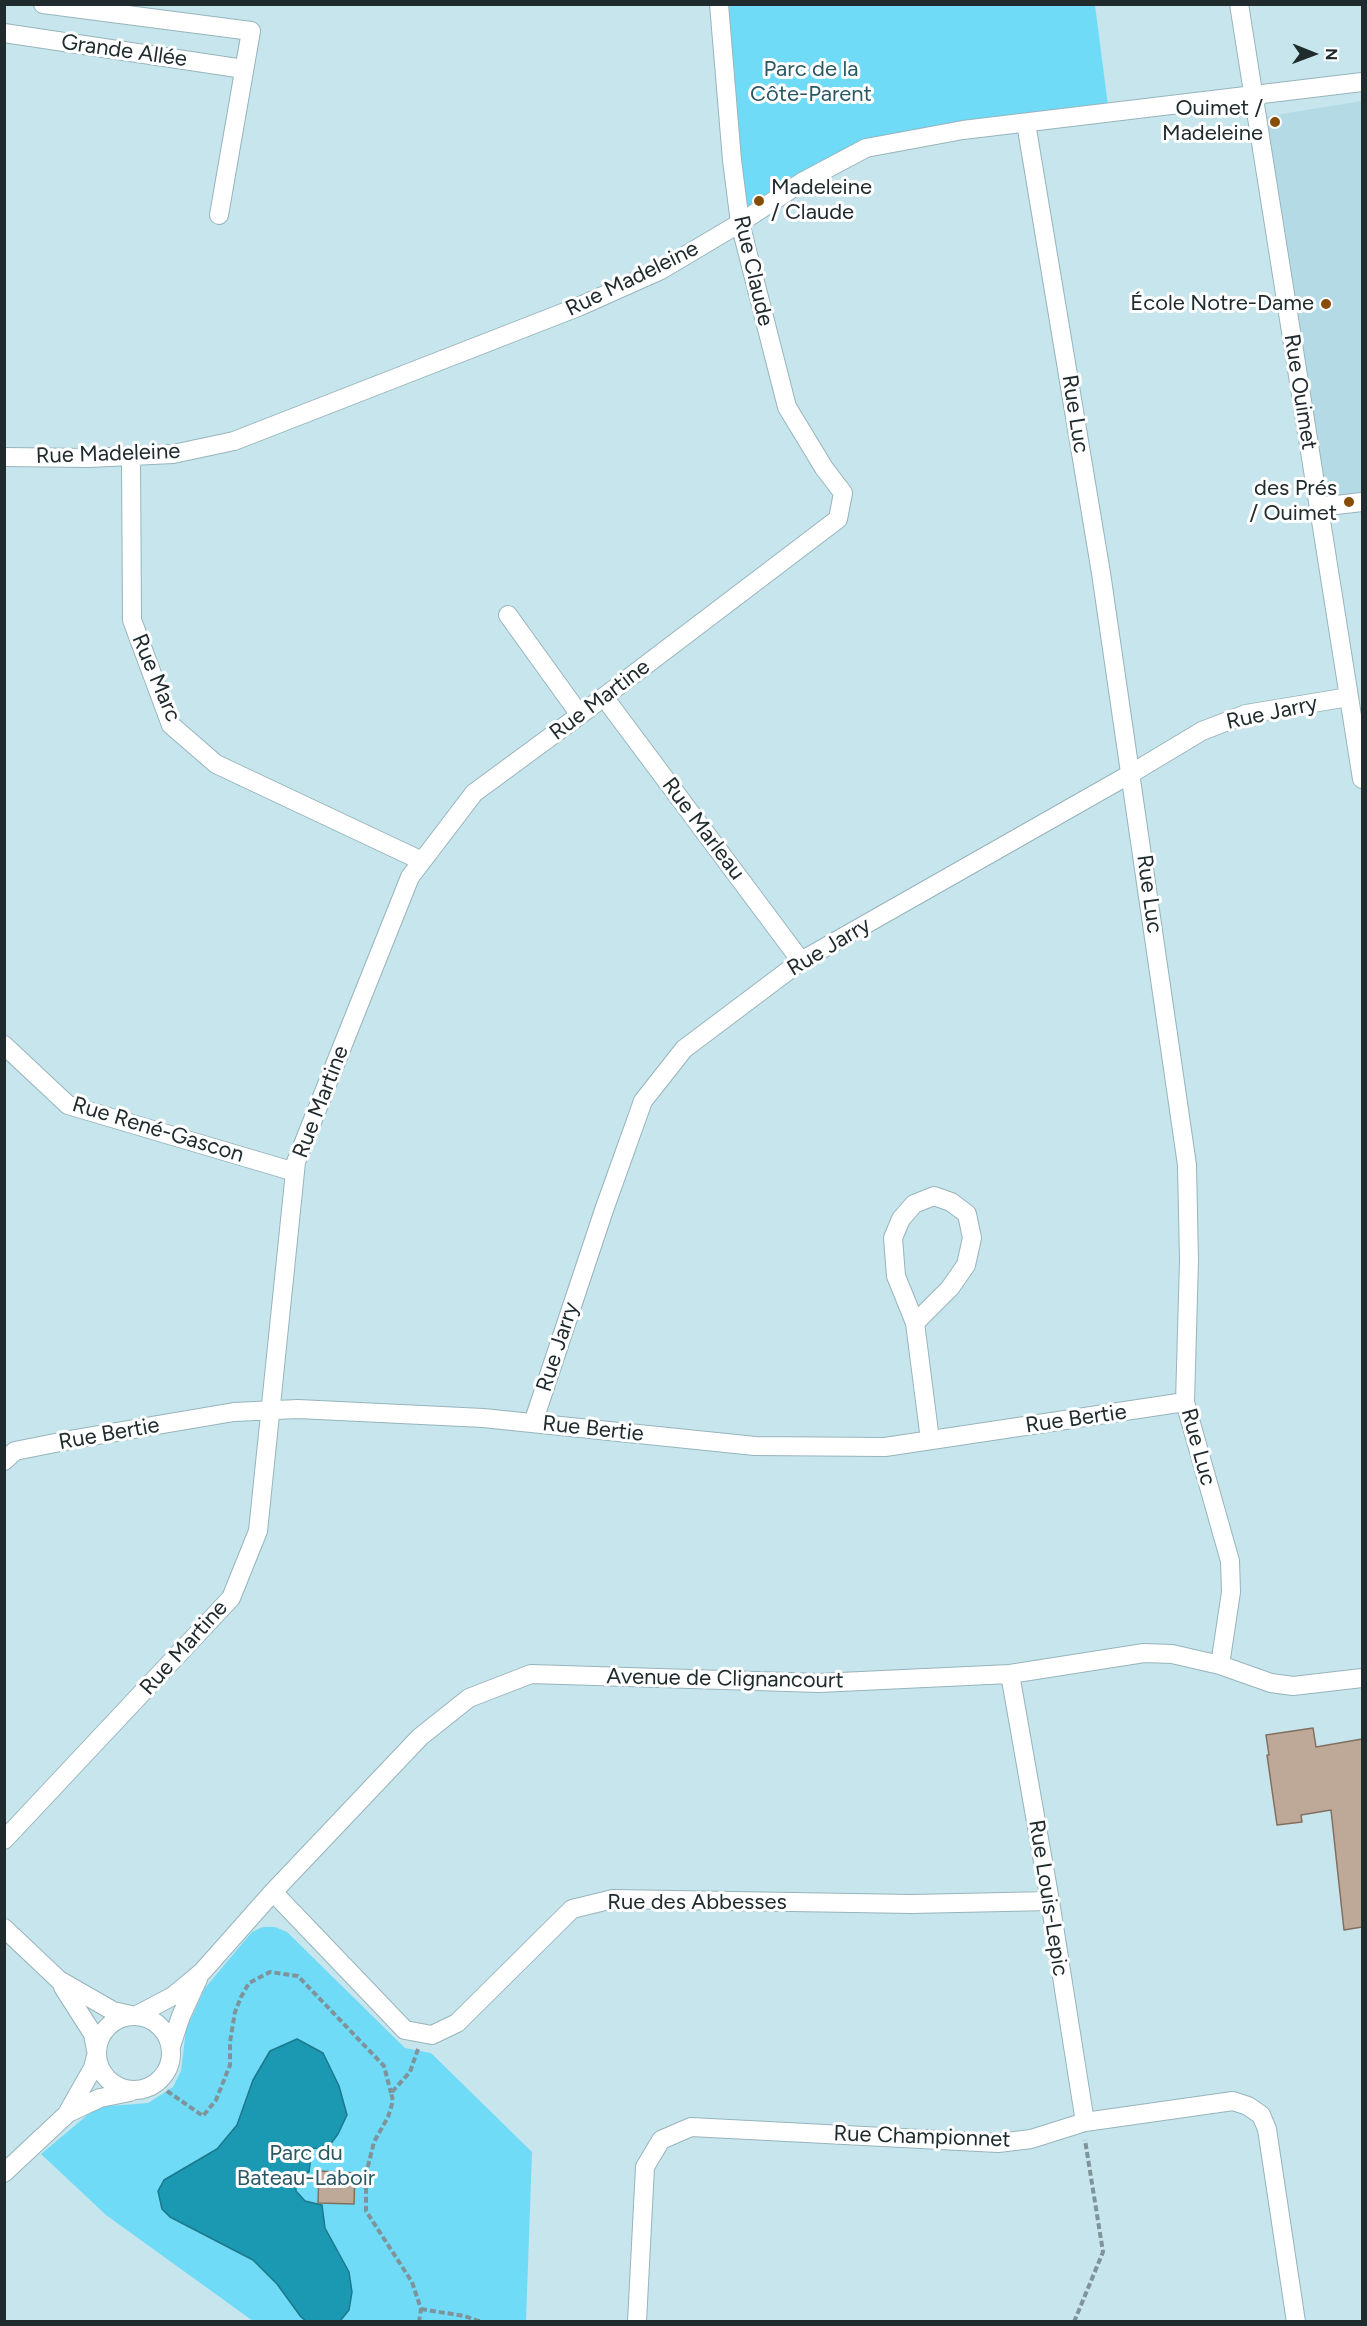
<!DOCTYPE html>
<meta charset="utf-8">
<style>
body{margin:0}
#map{position:relative;width:1367px;height:2326px;overflow:hidden;background:#c7e5ed;font-family:Figtree,sans-serif}
canvas{display:block}
.frame{position:absolute;inset:0;border:6px solid #202b2e;pointer-events:none}
.north{position:absolute;left:1283px;top:24px;width:60px;height:60px;-webkit-text-stroke:4px #fff;paint-order:stroke;rotate:91deg;font-size:16px;font-weight:700;line-height:24px;text-align:center;color:#202b2e}
.north::after{content:'';display:block;margin:auto;width:21px;height:27px;background:#202b2e;clip-path:polygon(50% 0,100% 100%,50% 72%,0 100%)}
</style>
<div id="map">
<canvas width="1367" height="2326"></canvas>
<div class="frame"></div>
<div class="north">N</div>
</div>
<script>
const ctx = document.querySelector('canvas').getContext('2d');
ctx.lineJoin = 'round';
function fillPath(path, color) { ctx.fillStyle = color; ctx.fill(path, 'evenodd'); }
const poly = rows => new Path2D(rows.map(r => 'M' + r).join(''));
function stroke(path, color, width, dash) { ctx.strokeStyle = color; ctx.lineWidth = width; ctx.lineCap = dash ? 'butt' : 'round'; ctx.setLineDash(dash || []); ctx.stroke(path); }
function drawText(font, color, halo, rows, align = 'center') {
  ctx.font = font + ' Figtree,sans-serif'; ctx.lineWidth = 6; ctx.setLineDash([]); ctx.textBaseline = 'middle'; ctx.strokeStyle = halo; ctx.fillStyle = color; for (const [text, x, y, turn = 0] of rows) {
    ctx.save(); ctx.translate(x, y); ctx.rotate((+turn || 0) * Math.PI / 180); ctx.textAlign = isNaN(turn) ? turn : align; if (halo) ctx.strokeText(text, 0, 0); ctx.fillText(text, 0, 0); ctx.restore();
  }
}
fillPath(poly([
 [1362,101,1362,492,1317,498,1263,117]
]), '#b4dbe5');
fillPath(poly([
 [728,5,1095,5,1108,106,863,141,742,222],
 [263,1927,275,1927,287,1932,405,2048,431,2053,532,2152,526,2321,253,2321,106,2215,41,2154,97,2107,148,2103,173,2087,181,2071,186,2030,205,1988,252,1932]
]), '#6fdbf7');
const water = poly([
 [297,2039,323,2053,339,2086,347,2115,338,2134,327,2149,312,2148,309,2172,301,2175,296,2182,296,2191,305,2201,322,2205,325,2228,349,2272,352,2292,349,2310,340,2321,306,2321,301,2317,277,2284,253,2260,170,2217,162,2209,158,2191,164,2180,217,2149,237,2125,253,2080,270,2051,297,2039]
]);
fillPath(water, '#1b99b3');
stroke(water, '#1c788b', 1.5);
const building = poly([
 [1313,1728,1316,1747,1362,1739,1362,1927,1344,1930,1331,1810,1301,1815,1302,1822,1277,1825,1267,1755,1269,1755,1266,1735,1313,1728],
 [319,2171,355,2173,354,2204,318,2203,319,2171]
]);
fillPath(building, '#bea999');
stroke(building, '#826f5f', 1.5);
const minor = poly([
 [43,4,251,31,219,215],
 [1239,4,1362,779],
 [4,33,244,69],
 [1026,123,1101,573,1187,1165,1189,1260,1185,1402,1230,1561,1231,1592,1220,1665],
 [131,456,132,620,171,725,216,764,422,861],
 [4,457,89,458,173,454,234,441,578,307,661,270,740,223,802,182,866,148,963,130,1362,82],
 [1319,507,1362,502],
 [508,615,580,715],
 [604,697,801,961],
 [4,1045,68,1105,295,1172],
 [915,1323,950,1288,966,1265,972,1238,967,1214,951,1202,934,1196,914,1204,901,1219,893,1238,896,1276,915,1323,930,1440],
 [533,1423,604,1210,643,1101,684,1049,801,961,1132,773,1202,731,1246,714,1349,697],
 [4,1461,15,1451,75,1439,234,1412,298,1409,483,1418,755,1446,885,1447,1185,1402],
 [1010,1674,1050,1901,1085,2122],
 [4,1840,231,1598,258,1531,296,1162,410,877,474,793,580,715,838,519,843,493,824,468,787,407,740,223,732,160,719,4],
 [273,1892,405,2030,432,2035,457,2023,572,1909,613,1899,912,1904,1050,1901],
 [4,1928,59,1980,113,2011,131,2015],
 [63,1987,93,2034,96,2050],
 [137,2015,173,1996,202,1972,273,1892,420,1737,469,1698,531,1674,819,1683,1010,1674,1144,1653,1172,1654,1220,1665,1271,1683,1293,1686,1362,1678],
 '97 2053a37 37 0 1 1 74 0a37 37 0 1 1-74 0Z',
 [171,2046,181,2016,198,1979],
 [69,2110,93,2068,96,2056],
 [4,2173,68,2113,100,2098,130,2092],
 [637,2322,645,2167,661,2140,691,2127,998,2143,1031,2139,1085,2122,1233,2101,1248,2106,1261,2115,1267,2129,1296,2322]
]);
stroke(minor, '#97b4bc', 20);
stroke(poly([
 [418,2049,410,2072,391,2093,393,2101,388,2117,374,2142,366,2174,366,2211,412,2282,421,2309,419,2322],
 [167,2091,203,2116,216,2100,230,2065,230,2042,235,2012,241,1997,249,1983,270,1972,298,1976,384,2066,391,2093],
 [421,2309,464,2316,482,2322],
 [1074,2322,1103,2252,1085,2140]
]), '#7f949a', 4, [6, 3]);
stroke(minor, '#fff', 18);
for (const [x, y, r, color] of [
 [1275,122,6,"#884d05"],
 [759,201,6,"#884d05"],
 [1326,304,6,"#884d05"],
 [1349,502,6,"#884d05"]
]) { const dot = new Path2D(); dot.arc(x, y, r, 0, 2 * Math.PI); ctx.fillStyle = color; ctx.fill(dot); stroke(dot, '#fff', 2); }
drawText('22px', '#202b2e', '#fff', [
 ["Grande Allée",124,51,8],
 ["Rue Claude",753,271,77],
 ["Rue Madeleine",632,279,-26],
 ["Rue Ouimet",1300,392,81],
 ["Rue Luc",1075,414,81],
 ["Rue Madeleine",108,454,-2],
 ["Rue Marc",156,678,67],
 ["Rue Martine",600,700,-37],
 ["Rue Jarry",1272,713,-12],
 ["Rue Marleau",703,829,53],
 ["Rue Luc",1149,894,82],
 ["Rue Jarry",829,947,-31],
 ["Rue Martine",321,1102,-69],
 ["Rue René-Gascon",158,1130,17],
 ["Rue Jarry",558,1347,-72],
 ["Rue Bertie",1076,1419,-8],
 ["Rue Bertie",593,1429,6],
 ["Rue Bertie",109,1434,-10],
 ["Rue Luc",1198,1447,75],
 ["Rue Martine",184,1648,-48],
 ["Avenue de Clignancourt",725,1679,1],
 ["Rue Louis-Lepic",1048,1898,81],
 ["Rue des Abbesses",697,1903],
 ["Rue Championnet",922,2137,2]
]);
drawText('22px', '#2a5965', '#fff', [
 ["Parc de la",811,70],
 ["Côte-Parent",811,95],
 ["Parc du",306,2154],
 ["Bateau-Laboir",306,2179]
]);
drawText('22px', '#202b2e', '#fff', [
 ["Ouimet /",1263,109],
 ["Madeleine",1263,134],
 ["Madeleine",771,188,"left"],
 ["/ Claude",771,213,"left"],
 ["École Notre-Dame",1314,304],
 ["des Prés",1337,489],
 ["/ Ouimet",1337,514]
], 'right');
</script>
